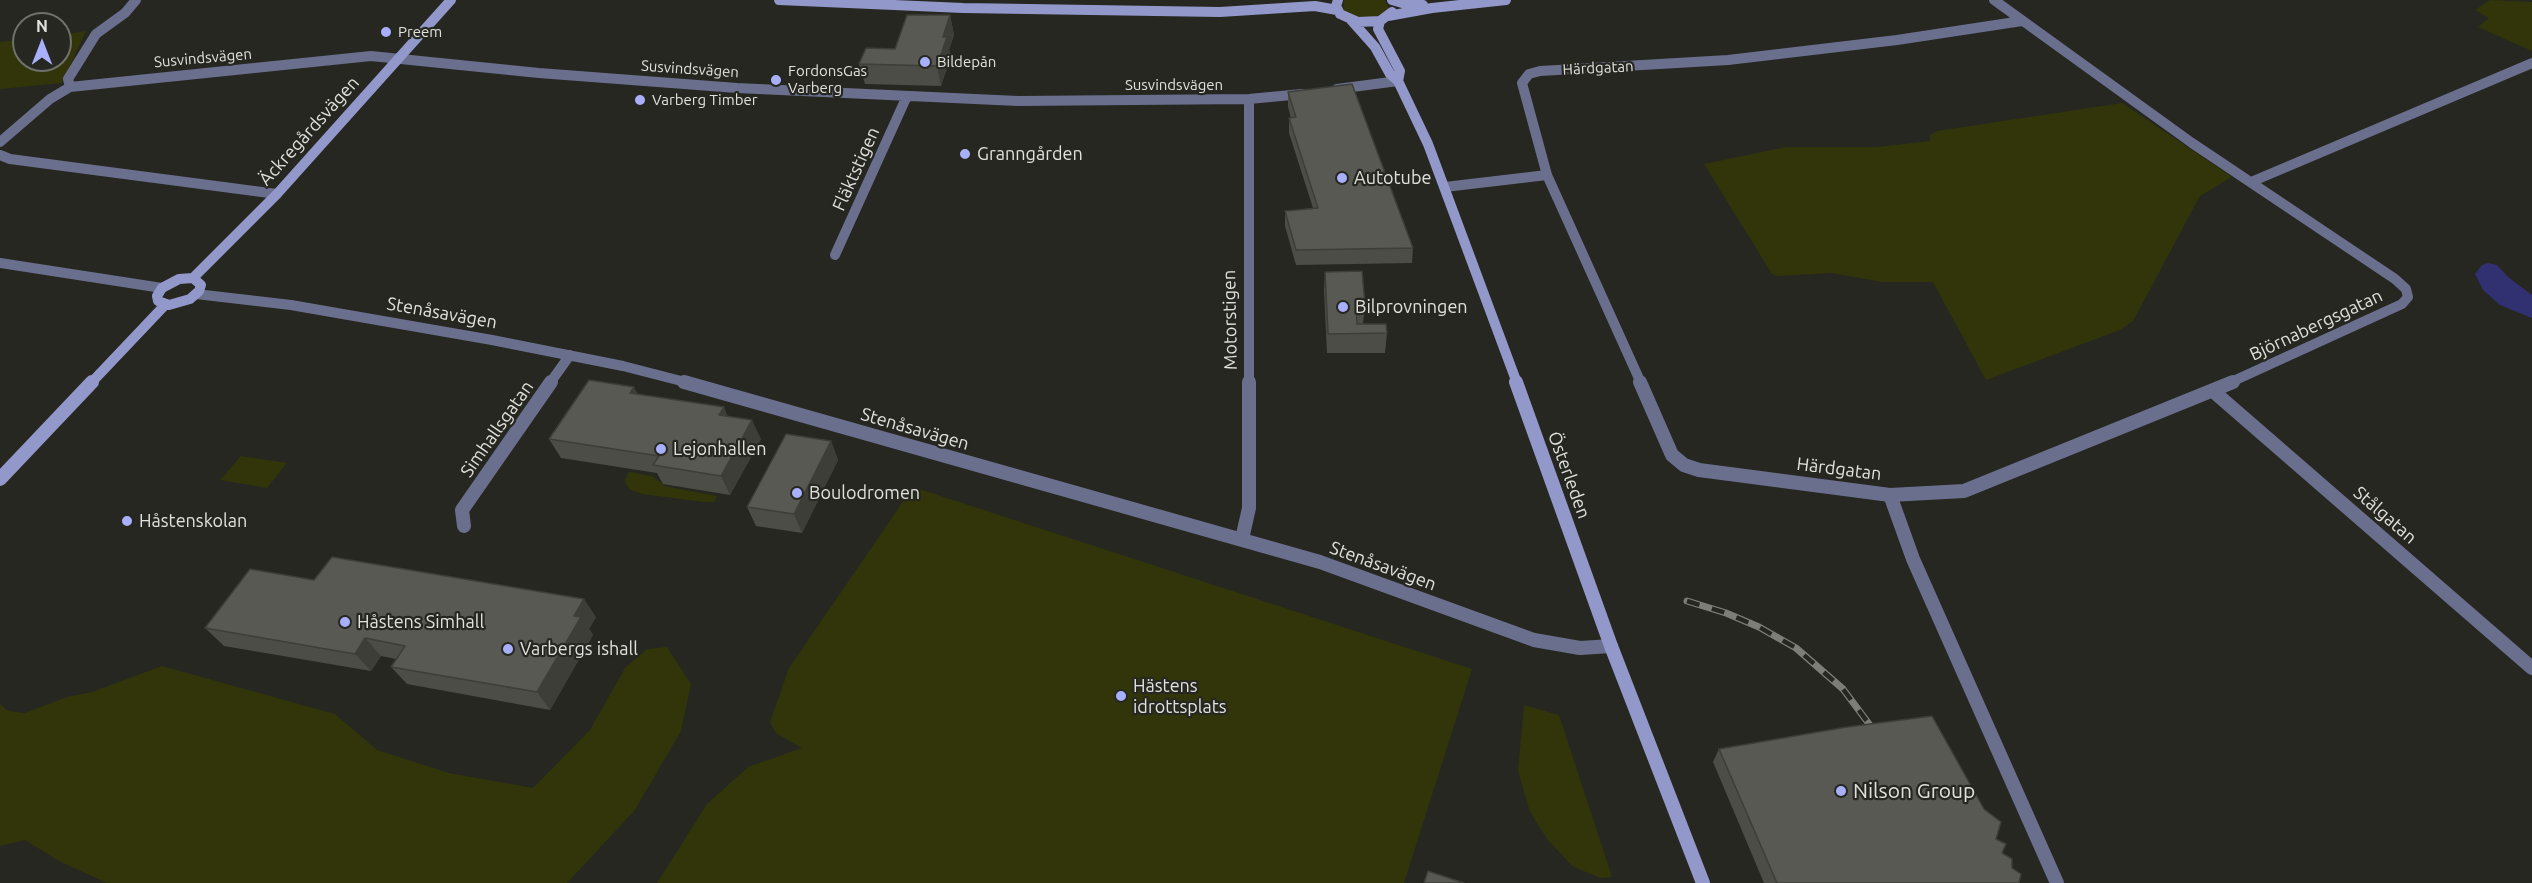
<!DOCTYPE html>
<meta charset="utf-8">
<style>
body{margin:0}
#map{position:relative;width:2532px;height:883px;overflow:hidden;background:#262720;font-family:Ubuntu,sans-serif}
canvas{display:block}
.north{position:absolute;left:12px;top:12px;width:60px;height:60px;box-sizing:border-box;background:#262720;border:2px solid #70716b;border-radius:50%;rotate:0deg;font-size:16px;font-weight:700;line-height:24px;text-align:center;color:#e0e1dc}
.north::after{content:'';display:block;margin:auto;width:21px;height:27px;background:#a8b0fc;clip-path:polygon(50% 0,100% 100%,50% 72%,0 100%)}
</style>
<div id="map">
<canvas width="2532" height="883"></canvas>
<div class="north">N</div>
</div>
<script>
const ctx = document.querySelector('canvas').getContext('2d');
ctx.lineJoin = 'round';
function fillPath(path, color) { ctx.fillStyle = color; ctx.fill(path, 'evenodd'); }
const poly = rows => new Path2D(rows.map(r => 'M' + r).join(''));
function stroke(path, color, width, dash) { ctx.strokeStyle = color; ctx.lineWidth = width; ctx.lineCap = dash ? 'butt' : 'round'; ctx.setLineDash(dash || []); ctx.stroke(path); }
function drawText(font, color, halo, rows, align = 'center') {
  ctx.font = font + ' Ubuntu,sans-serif'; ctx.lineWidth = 4.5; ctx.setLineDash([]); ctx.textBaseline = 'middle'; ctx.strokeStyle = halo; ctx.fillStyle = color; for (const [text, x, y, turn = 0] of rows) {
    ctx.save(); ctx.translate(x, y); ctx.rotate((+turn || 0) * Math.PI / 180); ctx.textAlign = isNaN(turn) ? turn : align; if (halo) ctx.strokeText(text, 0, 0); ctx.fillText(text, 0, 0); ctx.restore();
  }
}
fillPath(poly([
 [1344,0,1385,0,1389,9,1383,15,1360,19,1343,10],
 [2490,0,2532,2,2532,51,2478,27,2489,18,2475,10],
 [86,31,62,83,0,89,0,42,24,39,24,60,60,60,60,35],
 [2122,103,2232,177,2200,196,2133,321,2120,330,1986,380,1933,282,1882,282,1832,273,1777,276,1772,274,1704,164,1786,147,1877,147,1930,141,1930,135,1937,131],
 [241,456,287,463,267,488,220,480],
 [629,472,652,476,665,486,717,496,714,502,704,502,642,494,631,490,626,484,625,480],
 [913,487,1472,669,1404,883,657,883,707,804,748,767,802,748,776,733,770,722,789,668],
 [667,647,691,684,681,731,635,810,567,883,107,883,59,861,25,840,0,846,0,704,8,711,25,713,67,697,92,692,162,666,335,714,377,750,449,773,533,788,590,730,625,668,647,649],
 [1524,705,1559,715,1612,877,1600,878,1572,866,1547,839,1530,812,1518,771]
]), '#32350a');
fillPath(poly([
 [2488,263,2497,265,2508,277,2532,295,2532,318,2500,305,2483,290,2475,274,2482,265]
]), '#313171');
stroke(poly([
 [1994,0,2192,143,2395,279,2406,289,2408,297,2402,304,2229,383],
 [70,87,68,79,96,34,125,13,136,0],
 [1337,89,1398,81],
 [1249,99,1249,383],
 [0,142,50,99,70,87,371,56,539,73,737,88,1018,101,1249,99,1302,94],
 [0,155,10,159,277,194],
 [2251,182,2532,63],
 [1445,187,1547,175],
 [835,255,907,96],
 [0,263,162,288],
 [196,294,291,305,492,340,623,366,689,383],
 [550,383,570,355],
 [1641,383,1547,175,1522,83,1529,74,1540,71,1728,60,1897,40,2022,21]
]), '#6b6f8e', 10);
stroke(poly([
 [684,382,1320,562,1534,640,1580,648,1611,646],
 [1640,382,1672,455,1684,465,1699,470,1890,495,1913,559,2057,883],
 [2213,391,2532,668],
 [1890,495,1964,491,2233,382],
 [464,526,462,510,551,382],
 [1242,539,1249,508,1249,382]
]), '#6b6f8e', 14);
stroke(poly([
 [779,0,963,8,1220,12,1315,6,1337,10],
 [1338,0,1336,6,1340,14,1358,22,1380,21,1392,12],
 [1392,0,1409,5,1423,5],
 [1388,16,1432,8,1506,0],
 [1351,20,1375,47,1390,74,1398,81,1428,144,1517,383],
 [1380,21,1378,29,1400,71,1398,81],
 [193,278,201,285,199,291,190,299,169,305,158,301,157,296,162,288,179,279,193,278],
 [193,278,277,194,451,0],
 [91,383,165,305]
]), '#9298ca', 10);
stroke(poly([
 [1516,382,1611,646,1703,883],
 [0,479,92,382]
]), '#9298ca', 14);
const rail = poly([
 [1687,601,1726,613,1759,627,1796,648,1843,689,1875,732]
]);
stroke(rail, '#7d7e78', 7);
stroke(rail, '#262720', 4.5, [13]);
fillPath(poly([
 [950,15,954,35,949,50,951,56,941,86,865,84,859,64,895,49],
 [1288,92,1413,248,1412,263,1296,265,1285,226,1285,211,1313,208,1289,133,1289,118,1291,118,1288,107],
 [1325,272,1365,304,1363,323,1387,333,1385,353,1327,353,1324,291],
 [638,395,728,416,761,439,730,495,663,484,657,473,561,458,549,439],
 [831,441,838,460,802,533,756,526,747,507],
 [314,580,596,617,589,629,593,635,550,710,407,684,391,667,396,659,381,656,371,671,224,646,205,628],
 [1719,749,1996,839,2002,853,2019,883,1764,883,1713,762]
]), '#4c4d47');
fillPath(poly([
 [950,15,954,35,949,50,951,56,941,86,937,66,943,37],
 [634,387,644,406,630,393],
 [724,407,732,427,719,415],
 [752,420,761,439,730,495,721,476],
 [831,441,838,460,802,533,794,514],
 [584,599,596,617,589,629,593,635,550,710,537,692,574,616],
 [365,638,381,656,371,671,355,654]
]), '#3e3e39');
const building = poly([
 [907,15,950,15,943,37,947,37,937,66,859,64,866,48,895,49,907,15],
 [1352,84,1413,248,1296,250,1285,211,1318,208,1289,118,1296,117,1288,92,1352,84],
 [1362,271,1365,304,1356,304,1357,324,1386,324,1387,333,1328,334,1325,272,1362,271],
 [589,380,634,387,630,393,724,407,719,415,752,420,721,476,653,465,659,456,549,439,589,380],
 [786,434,831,441,794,514,747,507,786,434],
 [332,557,584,599,574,616,581,617,537,692,391,667,405,646,365,638,355,654,205,628,250,569,314,580,332,557],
 [1932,716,1984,809,2001,822,1996,839,2006,844,2002,853,2012,859,2012,868,2021,874,2019,883,1777,883,1719,749,1847,727,1932,716],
 [1428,871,1464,883,1424,883,1428,871]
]);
fillPath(building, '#585952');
stroke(building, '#3e3e39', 1.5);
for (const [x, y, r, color] of [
 [386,32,6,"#a8b0fc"],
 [925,62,6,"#a8b0fc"],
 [776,80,6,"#a8b0fc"],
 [640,100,6,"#a8b0fc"],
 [965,154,6,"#a8b0fc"],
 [1342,178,6,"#a8b0fc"],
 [1343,307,6,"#a8b0fc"],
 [661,449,6,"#a8b0fc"],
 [797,493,6,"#a8b0fc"],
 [127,521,6,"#a8b0fc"],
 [345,622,6,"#a8b0fc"],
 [508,649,6,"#a8b0fc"],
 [1121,696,6,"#a8b0fc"],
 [1841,791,6,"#a8b0fc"]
]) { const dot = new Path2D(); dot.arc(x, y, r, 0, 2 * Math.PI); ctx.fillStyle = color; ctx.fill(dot); stroke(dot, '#262720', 2); }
drawText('15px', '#e0e1dc', '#262720', [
 ["Preem",398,32],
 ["Bildepån",937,62],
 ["FordonsGas",788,71],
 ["Varberg",788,88],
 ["Varberg Timber",652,100]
], 'left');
drawText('15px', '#e0e1dc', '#262720', [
 ["Susvindsvägen",203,58,-5],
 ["Härdgatan",1598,68,-3],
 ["Susvindsvägen",690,69,4],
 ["Susvindsvägen",1174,85]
]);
drawText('18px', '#e0e1dc', '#262720', [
 ["Äckregårdsvägen",309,131,-48],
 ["Fläktstigen",856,169,-66],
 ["Stenåsavägen",442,313,10],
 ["Motorstigen",1230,320,-91],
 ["Björnabergsgatan",2316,325,-25],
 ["Simhallsgatan",497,429,-55],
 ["Stenåsavägen",915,429,16],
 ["Härdgatan",1839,469,7],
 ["Österleden",1569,475,70],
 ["Stålgatan",2385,515,41],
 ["Stenåsavägen",1383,566,20]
]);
drawText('18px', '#e0e1dc', '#262720', [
 ["Granngården",977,154],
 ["Autotube",1354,178],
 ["Bilprovningen",1355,307],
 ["Lejonhallen",673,449],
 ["Boulodromen",809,493],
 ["Håstenskolan",139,521],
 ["Håstens Simhall",357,622],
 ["Varbergs ishall",520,649],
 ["Hästens",1133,686],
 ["idrottsplats",1133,707]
], 'left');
drawText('21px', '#e0e1dc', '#262720', [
 ["Nilson Group",1853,791]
], 'left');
</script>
